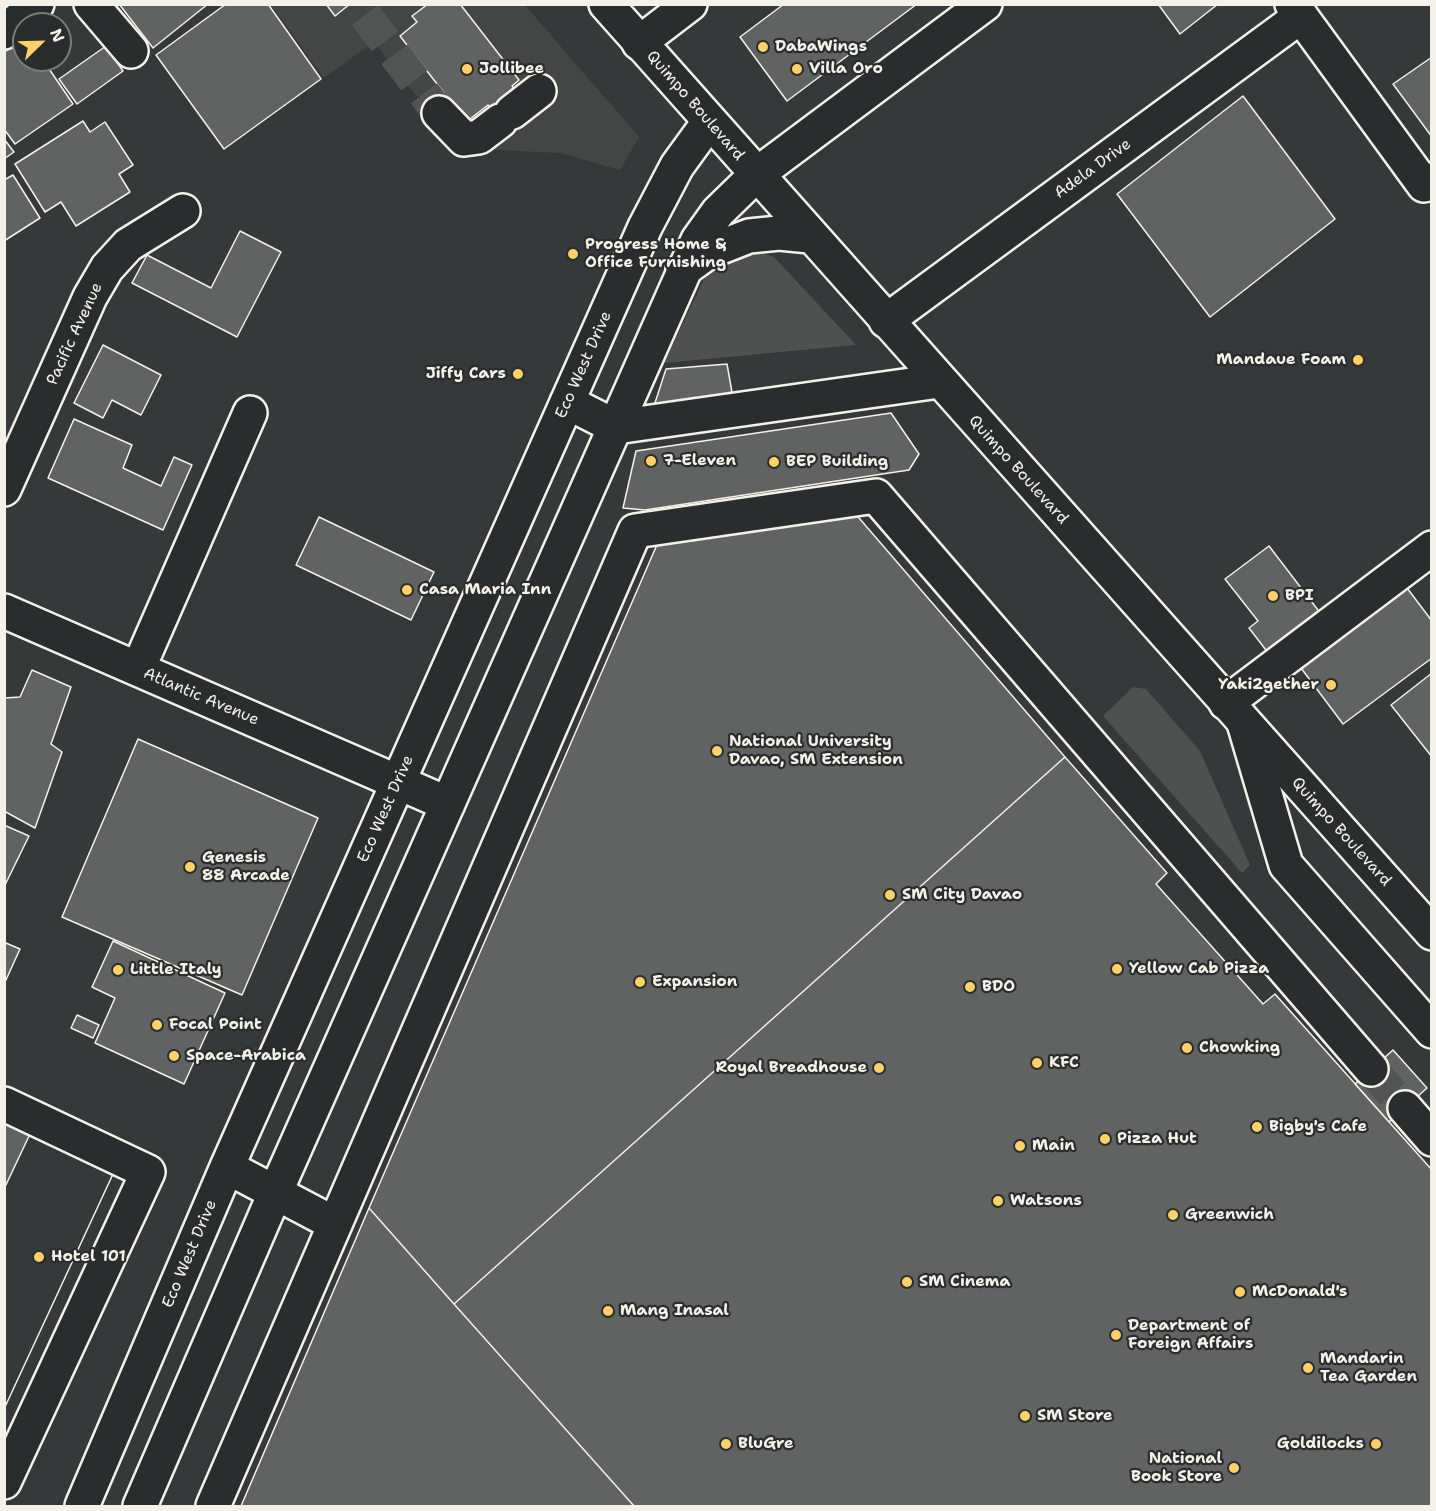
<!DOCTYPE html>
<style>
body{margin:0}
#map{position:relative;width:1436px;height:1511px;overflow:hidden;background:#363939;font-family:"Shantell Sans",sans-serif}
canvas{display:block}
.frame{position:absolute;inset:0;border:6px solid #f4f1e8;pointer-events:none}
.north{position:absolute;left:12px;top:12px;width:60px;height:60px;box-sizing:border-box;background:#2a2d2e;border:2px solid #7b7b78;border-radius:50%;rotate:67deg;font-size:16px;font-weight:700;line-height:24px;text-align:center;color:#f4f1e8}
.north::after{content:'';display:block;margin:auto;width:21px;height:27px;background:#ffd166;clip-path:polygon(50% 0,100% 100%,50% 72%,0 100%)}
</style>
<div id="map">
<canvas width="1436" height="1511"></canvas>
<div class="frame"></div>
<div class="north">N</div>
</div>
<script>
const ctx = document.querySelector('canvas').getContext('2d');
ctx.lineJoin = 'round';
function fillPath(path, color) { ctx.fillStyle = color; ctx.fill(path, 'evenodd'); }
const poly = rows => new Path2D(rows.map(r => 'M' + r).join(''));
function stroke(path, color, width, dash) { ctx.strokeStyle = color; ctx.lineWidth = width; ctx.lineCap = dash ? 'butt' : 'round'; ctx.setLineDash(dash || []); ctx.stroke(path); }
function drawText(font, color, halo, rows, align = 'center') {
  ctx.font = font + ' "Shantell Sans",sans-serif'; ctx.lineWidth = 4.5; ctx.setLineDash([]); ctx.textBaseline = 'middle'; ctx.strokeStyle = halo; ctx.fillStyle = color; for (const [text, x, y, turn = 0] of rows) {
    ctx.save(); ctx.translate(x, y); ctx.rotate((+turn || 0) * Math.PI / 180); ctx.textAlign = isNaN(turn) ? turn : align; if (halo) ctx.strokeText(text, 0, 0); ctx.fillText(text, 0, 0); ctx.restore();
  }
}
fillPath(poly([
 [271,5,525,5,639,137,620,170,560,153,457,148,374,42,324,78]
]), '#434645');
fillPath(poly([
 [755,251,774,257,856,345,664,363,707,273,716,264],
 [1133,687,1146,689,1200,751,1250,865,1242,873,1103,716]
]), '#4e514f');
const building = poly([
 [119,4,208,4,153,48,119,4],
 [226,4,268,4,321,79,224,149,156,55,226,4],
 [326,4,350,4,335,16,326,4],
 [428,4,460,4,519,80,512,86,521,97,504,127,488,105,466,122,431,103,444,93,400,36,417,22,412,16,428,4],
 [784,4,917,4,787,101,740,37,784,4],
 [1158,4,1218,4,1180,34,1158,4],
 [24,39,24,60,43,60,73,104,15,144,4,129,4,52,24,39],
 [106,46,123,71,77,104,59,79,106,46],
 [1432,57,1432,137,1393,84,1432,57],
 [1243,96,1335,219,1210,317,1117,194,1243,96],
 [83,121,90,132,105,122,133,165,119,174,130,192,76,226,61,202,45,212,15,164,83,121],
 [4,139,14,152,4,159,4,139],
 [13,175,40,218,4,241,4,180,13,175],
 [240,231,281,252,237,337,132,283,147,255,211,288,240,231],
 [103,345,161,375,141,415,112,400,103,418,74,403,103,345],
 [727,364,733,398,653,409,666,369,727,364],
 [891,413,919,454,909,470,645,510,623,508,636,451,891,413],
 [74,419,132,445,123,468,161,486,174,457,192,465,163,530,48,478,74,419],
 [853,511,1065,757,454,1304,369,1208,659,540,853,511],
 [319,517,434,572,411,620,296,565,319,517],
 [1269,546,1321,614,1269,654,1249,628,1258,621,1225,579,1269,546],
 [1404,584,1432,621,1432,658,1343,724,1298,664,1404,584],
 [32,670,71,687,51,744,62,752,35,828,4,811,4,698,20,697,32,670],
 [1432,673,1432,757,1391,705,1432,673],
 [138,739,318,818,242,995,62,917,138,739],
 [1065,757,1167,873,1156,884,1263,1004,1275,994,1432,1170,1432,1506,634,1506,454,1304,1065,757],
 [4,825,29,836,4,887,4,825],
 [113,941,225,993,184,1084,95,1043,115,998,92,987,113,941],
 [6,943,20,949,5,982,4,947,6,943],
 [77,1015,99,1025,93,1038,71,1028,77,1015],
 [1393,1050,1427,1088,1389,1122,1355,1084,1393,1050],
 [4,1122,113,1174,4,1409,4,1122],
 [30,1134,113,1174,4,1409,4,1189,30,1134],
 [369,1208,454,1304,634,1506,241,1506,369,1208]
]);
fillPath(building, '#616362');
stroke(building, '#f4f1e8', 1.5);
stroke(poly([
 [365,15,439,113],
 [1371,1069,1405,1108]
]), '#525553', 33, [33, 16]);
const minor = poly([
 [91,4,131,51],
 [1292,4,1424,185,1432,180],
 [4,32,37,4],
 [639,43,690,4],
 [512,112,539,91],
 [439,113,464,139,479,137,500,121],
 [886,321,1301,16],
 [567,402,616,427,939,381],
 [4,489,90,297,107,268,128,245,183,211],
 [4,611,448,804],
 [138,669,250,413],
 [1226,703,1432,548],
 [1244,723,1286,865,1432,1031],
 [4,1104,148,1172,4,1482],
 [1405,1108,1432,1139],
 [227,1167,335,1224],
 [82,1506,227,1167,645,227,677,166,709,122],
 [140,1506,276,1191,698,240,718,212,756,175,985,4],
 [213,1506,635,531,876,496,1371,1069]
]);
const major = poly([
 [606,4,1432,933],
 [683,270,708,252,749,236,779,233,810,236]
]);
stroke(minor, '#f4f1e8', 38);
stroke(major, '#f4f1e8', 38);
stroke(minor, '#2a2d2e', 33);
stroke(major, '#2a2d2e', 33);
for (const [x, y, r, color] of [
 [763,47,6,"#ffd166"],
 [467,69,6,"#ffd166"],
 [797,69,6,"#ffd166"],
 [573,254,6,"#ffd166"],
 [1358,360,6,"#ffd166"],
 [518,374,6,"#ffd166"],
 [651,461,6,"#ffd166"],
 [774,462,6,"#ffd166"],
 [407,590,6,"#ffd166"],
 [1273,596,6,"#ffd166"],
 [1331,685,6,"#ffd166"],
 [717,751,6,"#ffd166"],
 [190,867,6,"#ffd166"],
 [890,895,6,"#ffd166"],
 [1117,969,6,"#ffd166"],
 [118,970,6,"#ffd166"],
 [640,982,6,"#ffd166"],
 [970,987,6,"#ffd166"],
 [157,1025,6,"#ffd166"],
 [1187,1048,6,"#ffd166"],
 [174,1056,6,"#ffd166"],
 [1037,1063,6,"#ffd166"],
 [879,1068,6,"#ffd166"],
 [1257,1127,6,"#ffd166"],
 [1105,1139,6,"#ffd166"],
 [1020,1146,6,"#ffd166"],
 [998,1201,6,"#ffd166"],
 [1173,1215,6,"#ffd166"],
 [39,1257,6,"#ffd166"],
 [907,1282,6,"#ffd166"],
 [1240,1292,6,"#ffd166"],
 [608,1311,6,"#ffd166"],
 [1116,1335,6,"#ffd166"],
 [1308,1368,6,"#ffd166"],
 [1025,1416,6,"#ffd166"],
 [726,1444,6,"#ffd166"],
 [1376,1444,6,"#ffd166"],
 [1234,1468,6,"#ffd166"]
]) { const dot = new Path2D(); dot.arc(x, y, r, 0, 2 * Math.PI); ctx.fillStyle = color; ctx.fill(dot); stroke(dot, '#2a2d2e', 2); }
drawText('bold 16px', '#f4f1e8', '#2a2d2e', [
 ["DabaWings",775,47],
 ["Jollibee",479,69],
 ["Villa Oro",809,69],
 ["Progress Home &",585,245],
 ["Office Furnishing",585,263],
 ["Mandaue Foam",1346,360,"right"],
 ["Jiffy Cars",506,374,"right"],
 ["7-Eleven",663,461],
 ["BEP Building",786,462],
 ["Casa Maria Inn",419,590],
 ["BPI",1285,596],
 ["Yaki2gether",1319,685,"right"],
 ["National University",729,742],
 ["Davao, SM Extension",729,760],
 ["Genesis",202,858],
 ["88 Arcade",202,876],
 ["SM City Davao",902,895],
 ["Yellow Cab Pizza",1129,969],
 ["Little Italy",130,970],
 ["Expansion",652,982],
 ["BDO",982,987],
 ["Focal Point",169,1025],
 ["Chowking",1199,1048],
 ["Space-Arabica",186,1056],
 ["KFC",1049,1063],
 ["Royal Breadhouse",867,1068,"right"],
 ["Bigby's Cafe",1269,1127],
 ["Pizza Hut",1117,1139],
 ["Main",1032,1146],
 ["Watsons",1010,1201],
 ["Greenwich",1185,1215],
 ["Hotel 101",51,1257],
 ["SM Cinema",919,1282],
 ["McDonald's",1252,1292],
 ["Mang Inasal",620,1311],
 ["Department of",1128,1326],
 ["Foreign Affairs",1128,1344],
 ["Mandarin",1320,1359],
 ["Tea Garden",1320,1377],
 ["SM Store",1037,1416],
 ["BluGre",738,1444],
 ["Goldilocks",1364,1444,"right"],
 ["National",1222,1459,"right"],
 ["Book Store",1222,1477,"right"]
], 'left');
drawText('16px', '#f4f1e8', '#2a2d2e', [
 ["Quimpo Boulevard",695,106,49],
 ["Adela Drive",1093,169,-36],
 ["Pacific Avenue",75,334,-65],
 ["Eco West Drive",584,365,-66],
 ["Quimpo Boulevard",1018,470,48],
 ["Atlantic Avenue",201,697,23],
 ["Eco West Drive",386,809,-66],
 ["Quimpo Boulevard",1341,832,48],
 ["Eco West Drive",190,1254,-67]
]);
</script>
